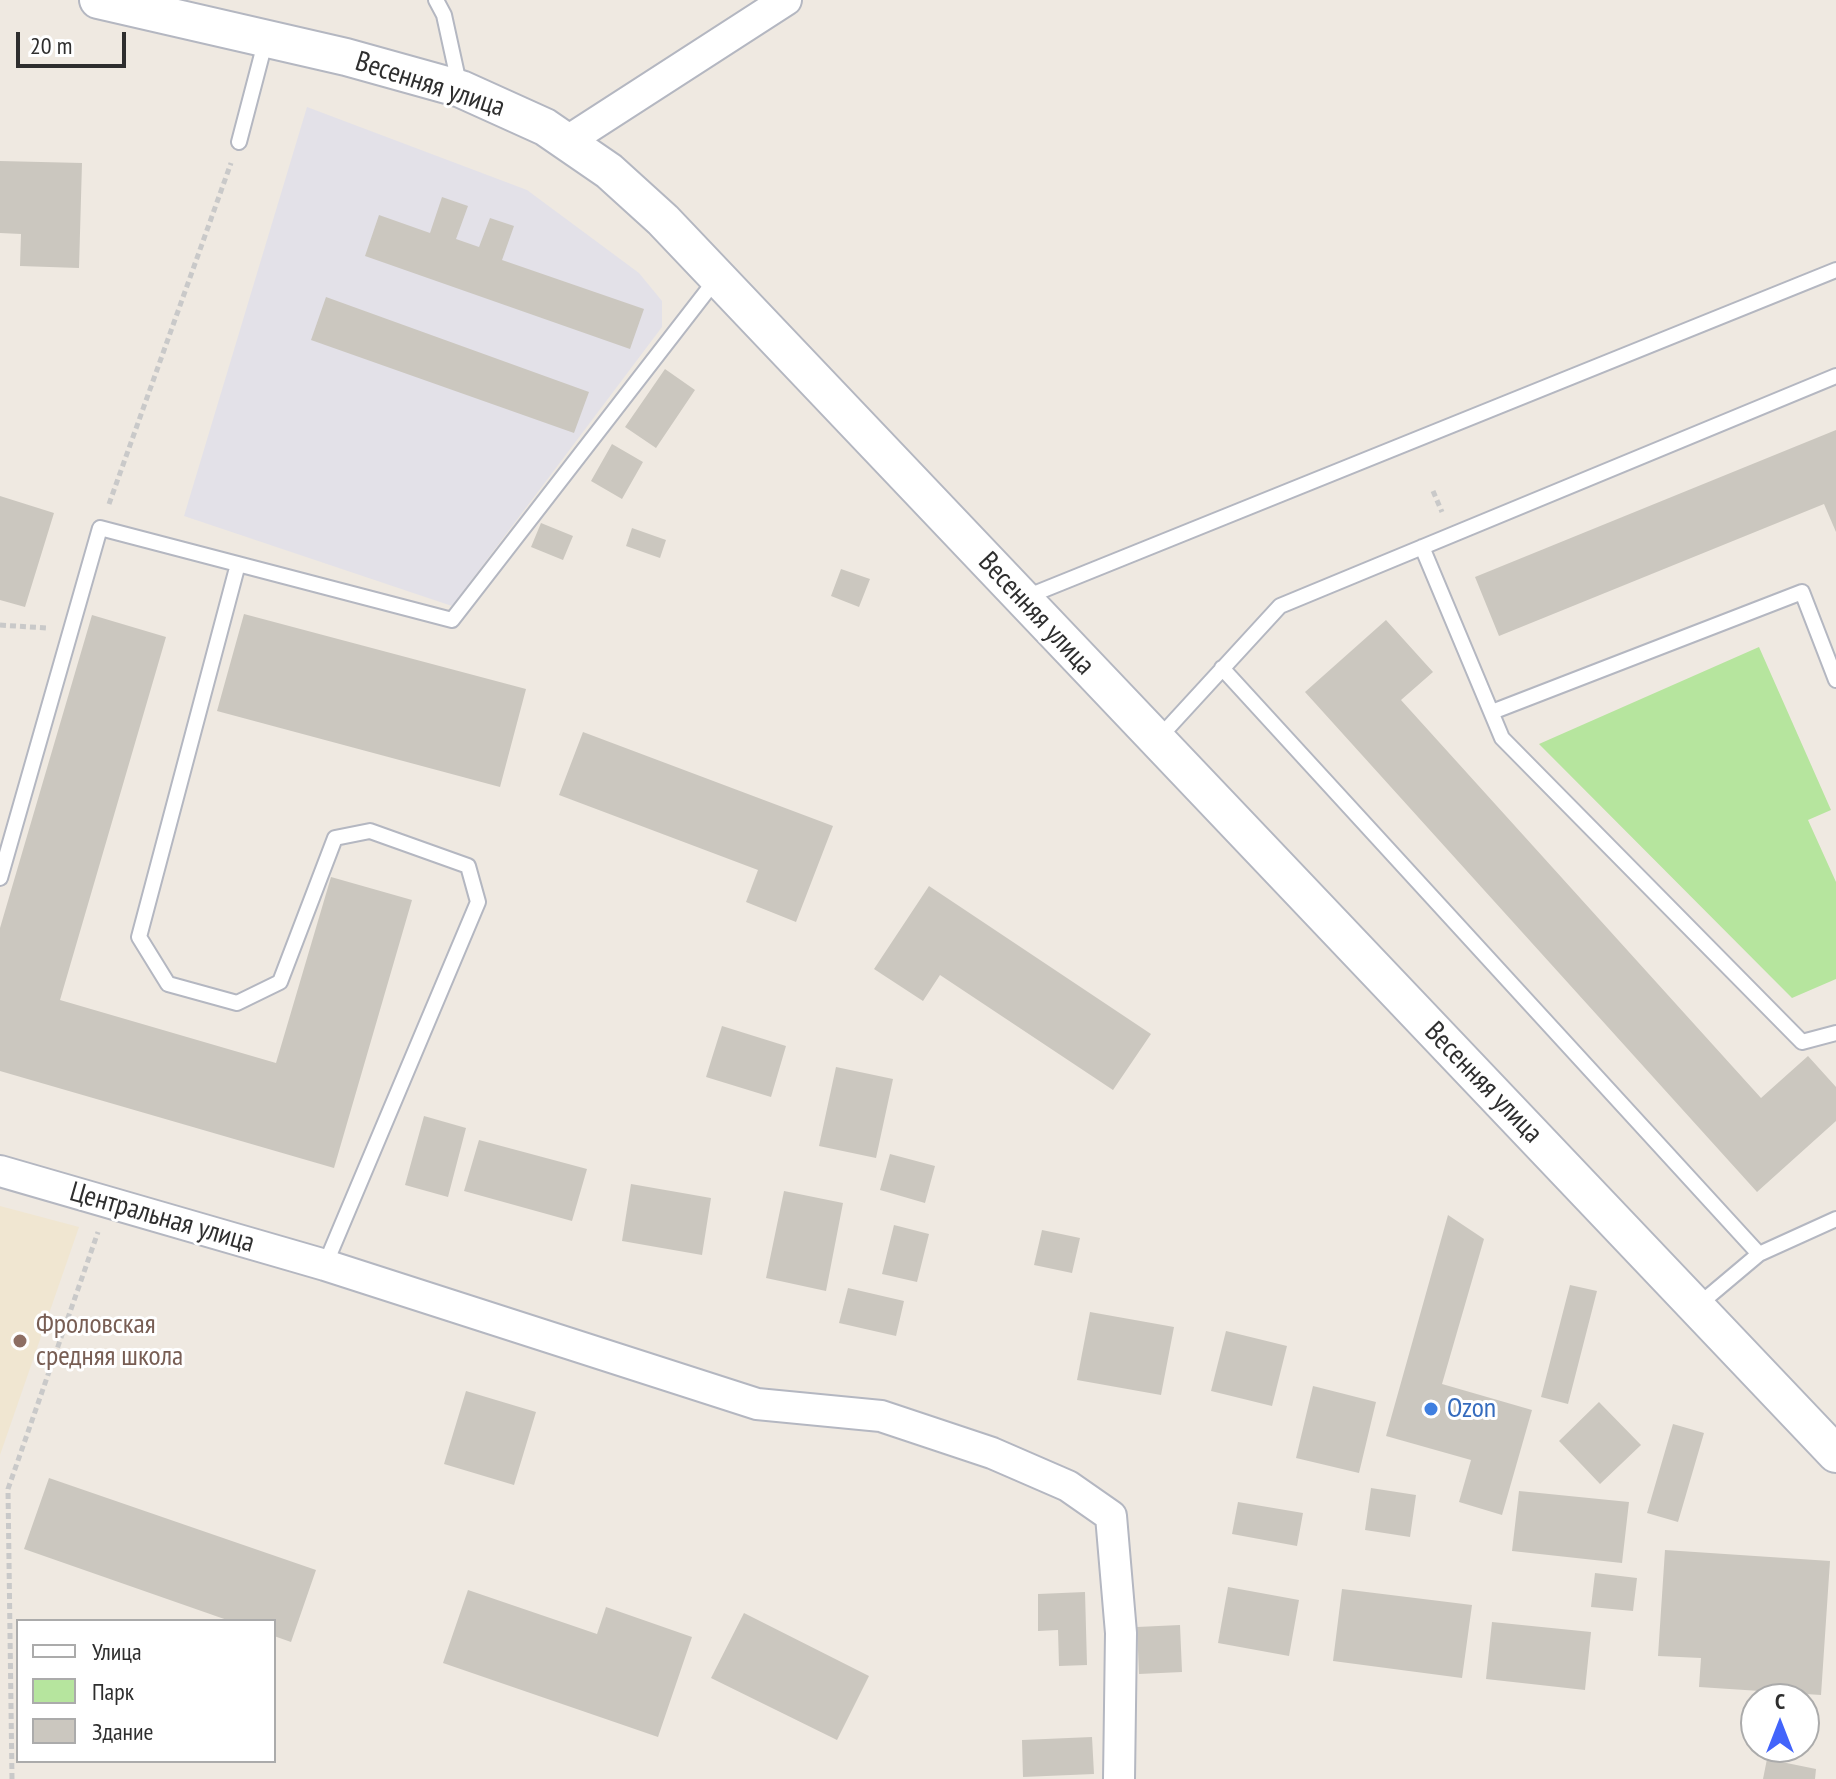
<!DOCTYPE html>
<meta charset="utf-8">
<style>
body{margin:0}
#map{position:relative;width:1836px;height:1779px;overflow:hidden;background:#efe9e1;font-family:"PT Sans Narrow",sans-serif}
canvas{display:block}
.legend{position:absolute;left:16px;top:1619px;width:260px;height:144px;box-sizing:border-box;background:#fff;border:2px solid #ababab;margin:0;padding:10px 14px;list-style:none;font-size:24px;color:#2e2e2e}
.legend li{display:flex;align-items:center;gap:16px;height:40px}
.legend b{width:40px;border:2px solid #ababab}
.north{position:absolute;left:1740px;top:1683px;width:80px;height:80px;box-sizing:border-box;background:#fff;border:2px solid #ababab;border-radius:50%;rotate:0deg;font-size:22px;font-weight:700;line-height:32px;text-align:center;color:#2e2e2e}
.north::after{content:'';display:block;margin:auto;width:28px;height:36px;background:#4264fb;clip-path:polygon(50% 0,100% 100%,50% 72%,0 100%)}
.scale{position:absolute;left:16px;top:32px;width:110px;height:36px;box-sizing:border-box;border:4px solid #2e2e2e;border-top:0;padding-left:10px;font-size:24px;line-height:28px;white-space:nowrap;color:#2e2e2e;-webkit-text-stroke:6px #fff;paint-order:stroke}
</style>
<div id="map">
<canvas width="1836" height="1779"></canvas>
<ul class="legend">
<li><b style="height:10px;background:#fff"></b>Улица</li>
<li><b style="height:22px;background:#b6e59e"></b>Парк</li>
<li><b style="height:22px;background:#cbc7bf"></b>Здание</li>
</ul>
<div class="north">С</div>
<div class="scale">20 m</div>
</div>
<script>
const ctx = document.querySelector('canvas').getContext('2d');
ctx.lineJoin = 'round';
function fillPath(path, color) { ctx.fillStyle = color; ctx.fill(path, 'evenodd'); }
const poly = rows => new Path2D(rows.map(r => 'M' + r).join(''));
function stroke(path, color, width, dash) { ctx.strokeStyle = color; ctx.lineWidth = width; ctx.lineCap = dash ? 'butt' : 'round'; ctx.setLineDash(dash || []); ctx.stroke(path); }
function drawText(font, color, halo, rows, align = 'center') {
  ctx.font = font + ' "PT Sans Narrow",sans-serif'; ctx.lineWidth = 6; ctx.setLineDash([]); ctx.textBaseline = 'middle'; ctx.strokeStyle = halo; ctx.fillStyle = color; for (const [text, x, y, turn = 0] of rows) {
    ctx.save(); ctx.translate(x, y); ctx.rotate((+turn || 0) * Math.PI / 180); ctx.textAlign = isNaN(turn) ? turn : align; if (halo) ctx.strokeText(text, 0, 0); ctx.fillText(text, 0, 0); ctx.restore();
  }
}
fillPath(poly([
 [307,107,527,190,639,273,662,301,662,327,452,606,184,516]
]), '#e3e1e8');
fillPath(poly([
 [0,1206,79,1227,0,1455]
]), '#f0e6d1');
fillPath(poly([
 [1759,647,1831,810,1808,820,1836,882,1836,979,1792,998,1539,744]
]), '#b6e59e');
fillPath(poly([
 [0,161,82,163,79,268,20,266,21,234,0,233],
 [442,197,468,206,456,239,479,247,490,218,514,226,502,260,644,309,630,349,365,256,379,215,430,233],
 [326,297,589,392,574,433,311,340],
 [665,369,695,390,656,448,625,427],
 [1836,430,1836,532,1824,504,1499,636,1475,577],
 [612,444,643,462,622,499,591,481],
 [0,496,54,513,25,607,0,600],
 [541,523,573,536,563,560,531,547],
 [632,528,666,540,660,558,626,546],
 [841,569,870,579,859,607,831,596],
 [244,614,526,689,500,787,217,711],
 [92,615,166,637,60,1000,276,1063,331,877,412,900,334,1168,0,1071,0,928],
 [1386,620,1433,672,1401,700,1761,1098,1808,1056,1836,1087,1836,1121,1757,1192,1305,692],
 [583,732,833,826,796,922,746,902,758,870,559,795],
 [929,886,1151,1034,1113,1090,940,975,923,1001,874,969],
 [722,1026,786,1046,771,1097,706,1077],
 [836,1067,893,1079,876,1158,819,1146],
 [424,1116,466,1128,448,1197,405,1185],
 [479,1140,587,1169,572,1221,464,1191],
 [890,1154,935,1166,925,1203,880,1190],
 [631,1184,711,1198,702,1255,622,1241],
 [784,1191,843,1203,826,1291,766,1278],
 [1448,1215,1484,1239,1442,1384,1532,1410,1502,1515,1459,1502,1471,1460,1386,1436],
 [894,1225,929,1234,917,1282,882,1274],
 [1042,1230,1080,1238,1072,1273,1034,1265],
 [1570,1285,1597,1291,1568,1404,1541,1397],
 [848,1288,904,1301,896,1336,839,1323],
 [1090,1312,1174,1327,1161,1395,1077,1380],
 [1226,1331,1287,1346,1272,1406,1211,1391],
 [1313,1386,1376,1402,1359,1473,1296,1458],
 [466,1391,536,1412,514,1485,444,1464],
 [1599,1402,1641,1445,1600,1484,1559,1441],
 [1673,1424,1704,1433,1678,1522,1647,1513],
 [49,1478,316,1570,291,1642,274,1636,274,1621,230,1621,24,1549],
 [1371,1488,1416,1495,1410,1537,1365,1530],
 [1519,1491,1629,1502,1622,1563,1512,1551],
 [1238,1502,1303,1513,1297,1546,1232,1534],
 [1665,1550,1830,1561,1821,1695,1699,1687,1701,1658,1658,1656],
 [1595,1573,1637,1578,1633,1611,1591,1607],
 [1228,1587,1299,1600,1289,1656,1218,1643],
 [1342,1589,1472,1605,1462,1678,1333,1661],
 [468,1590,597,1634,606,1607,692,1637,658,1737,443,1663],
 [1085,1592,1087,1665,1059,1666,1058,1630,1038,1631,1038,1594],
 [744,1613,869,1676,837,1740,711,1678],
 [1492,1622,1591,1632,1585,1690,1486,1679],
 [1180,1625,1182,1672,1139,1674,1137,1627],
 [1092,1737,1094,1774,1023,1777,1022,1740],
 [1767,1759,1816,1769,1815,1779,1763,1779]
]), '#cbc7bf');
const service = poly([
 [436,0,444,15,460,88],
 [239,142,266,39],
 [1422,547,1502,738,1802,1042,1836,1033],
 [238,564,139,937,168,984,237,1003,280,982,335,838,370,831,468,866,478,902,325,1265],
 [1026,597,1836,270],
 [1222,668,1759,1254],
 [1492,712,1802,592,1836,680],
 [1156,741,1280,606,1836,376],
 [0,878,100,528,452,620,717,278],
 [1696,1307,1759,1254,1836,1219]
]);
const minor = poly([
 [566,142,786,0],
 [0,1171,325,1265,757,1404,881,1416,992,1453,1068,1486,1111,1516,1121,1633,1119,1779]
]);
const tertiary = poly([
 [98,0,346,57,461,89,545,127,609,171,663,220,1836,1454]
]);
stroke(service, '#b4b7c1', 18);
stroke(minor, '#b4b7c1', 34);
stroke(tertiary, '#b4b7c1', 40);
stroke(poly([
 [1433,491,1442,512],
 [109,504,231,163],
 [0,625,46,628],
 [12,1779,8,1489,98,1232]
]), '#c9c9c9', 5, [6, 4]);
stroke(service, '#fff', 14);
stroke(minor, '#fff', 30);
stroke(tertiary, '#fff', 36);
for (const [x, y, r, color] of [
 [20,1341,8,"#8d6e63"],
 [1431,1409,8,"#3f7fe0"]
]) { const dot = new Path2D(); dot.arc(x, y, r, 0, 2 * Math.PI); ctx.fillStyle = color; ctx.fill(dot); stroke(dot, '#fff', 3); }
drawText('28px', '#2e2e2e', '#fff', [
 ["Весенняя улица",430,85,18],
 ["Весенняя улица",1036,614,47],
 ["Весенняя улица",1483,1083,46],
 ["Центральная улица",162,1218,16]
]);
drawText('28px', '#785e54', '#fff', [
 ["Фроловская",36,1325],
 ["средняя школа",36,1357]
], 'left');
drawText('28px', '#366cbe', '#fff', [
 ["Ozon",1447,1409]
], 'left');
</script>
